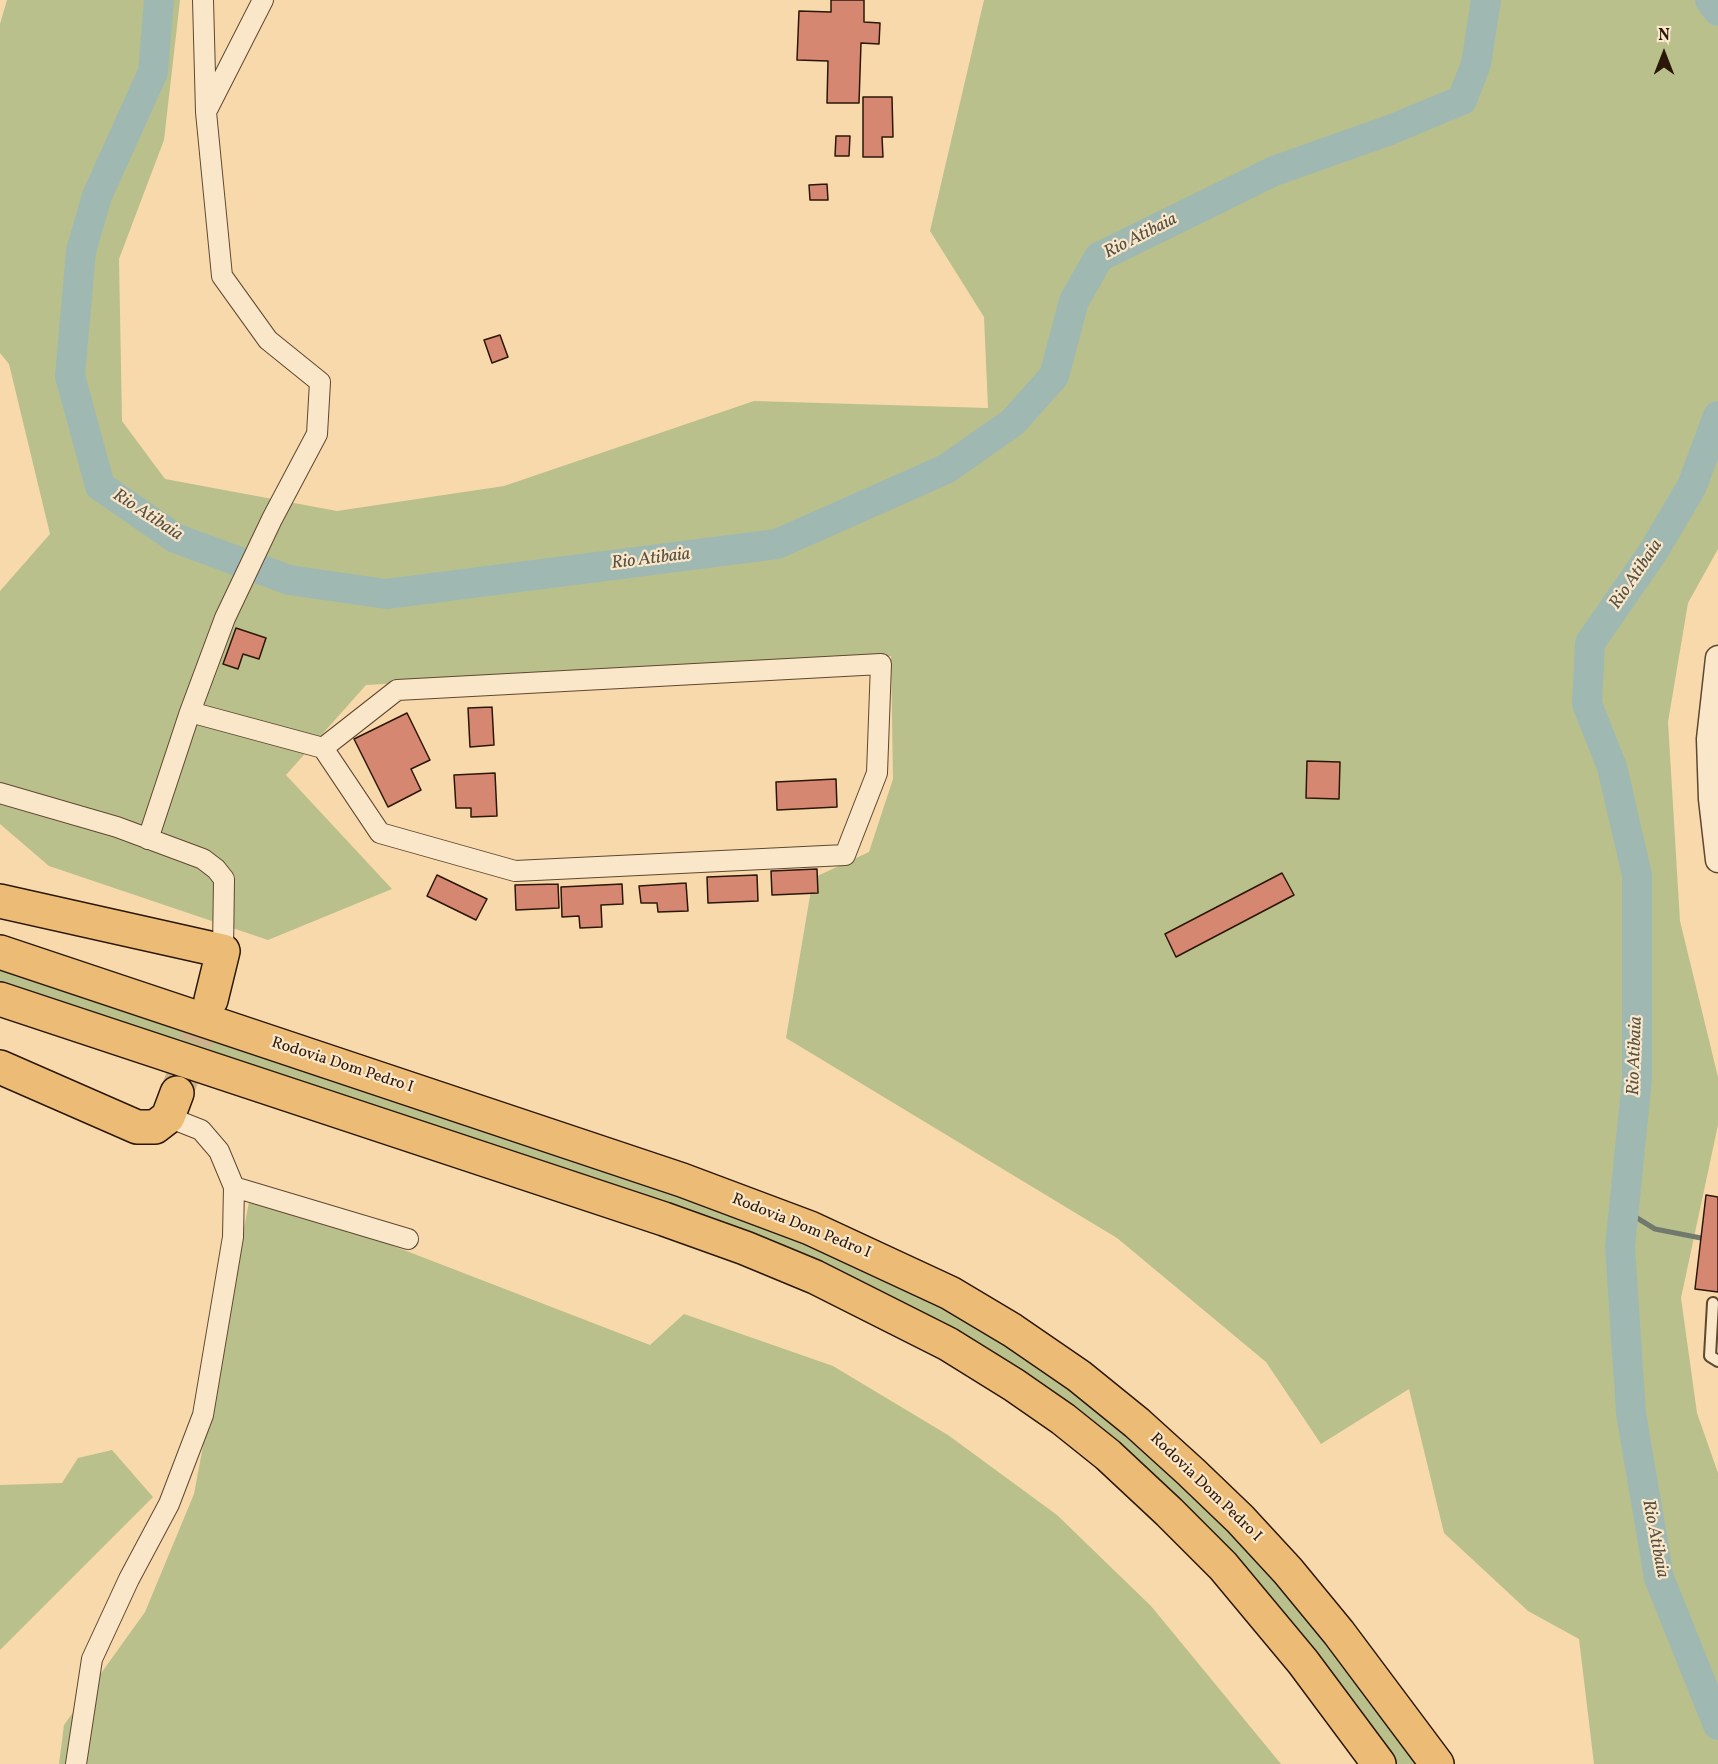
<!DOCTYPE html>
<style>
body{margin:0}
#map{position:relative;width:1718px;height:1764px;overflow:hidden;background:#f7d9ac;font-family:Vollkorn,serif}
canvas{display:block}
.north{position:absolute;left:1634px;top:24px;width:60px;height:60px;-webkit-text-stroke:4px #fae6c9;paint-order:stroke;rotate:0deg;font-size:16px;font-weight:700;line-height:24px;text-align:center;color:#2b1707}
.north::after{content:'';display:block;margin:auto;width:21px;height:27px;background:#2b1707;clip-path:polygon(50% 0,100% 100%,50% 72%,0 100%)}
</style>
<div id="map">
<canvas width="1718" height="1764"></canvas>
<div class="north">N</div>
</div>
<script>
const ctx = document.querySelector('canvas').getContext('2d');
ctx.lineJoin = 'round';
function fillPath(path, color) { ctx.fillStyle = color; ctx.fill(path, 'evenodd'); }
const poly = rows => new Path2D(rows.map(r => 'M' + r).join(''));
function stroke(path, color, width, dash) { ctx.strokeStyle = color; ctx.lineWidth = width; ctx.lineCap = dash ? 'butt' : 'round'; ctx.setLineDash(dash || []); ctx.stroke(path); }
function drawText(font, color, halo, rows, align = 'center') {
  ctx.font = font + ' Vollkorn,serif'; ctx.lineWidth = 4.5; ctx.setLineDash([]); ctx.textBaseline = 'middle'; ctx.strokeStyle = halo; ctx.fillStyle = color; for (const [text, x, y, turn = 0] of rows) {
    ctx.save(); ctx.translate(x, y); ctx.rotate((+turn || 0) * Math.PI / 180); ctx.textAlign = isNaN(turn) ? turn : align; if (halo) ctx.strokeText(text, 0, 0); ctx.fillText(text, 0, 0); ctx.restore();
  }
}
fillPath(poly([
 [7,0,180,0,164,140,119,259,122,421,165,479,337,511,504,486,754,401,988,408,984,317,930,231,984,0,1718,0,1718,549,1688,603,1668,722,1680,921,1718,1077,1718,1125,1681,1298,1697,1413,1718,1473,1718,1764,1594,1764,1579,1639,1528,1611,1444,1533,1409,1389,1321,1444,1266,1362,1117,1238,786,1038,813,878,869,852,893,779,891,656,366,685,286,775,392,889,268,940,49,866,0,824,0,591,50,534,9,364,0,353,0,24],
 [0,962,858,1257,1031,1354,1221,1512,1424,1764,1392,1764,1299,1640,965,1342,0,987],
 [251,1191,650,1345,684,1314,833,1366,948,1435,1057,1515,1151,1606,1281,1764,59,1764,64,1725,145,1612,194,1494],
 [112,1450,153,1497,0,1650,0,1485,62,1483,78,1458]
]), '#b9c08c');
stroke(poly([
 [1624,1210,1655,1229,1701,1238]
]), '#71786e', 5);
stroke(poly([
 [159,0,153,72,97,196,81,251,70,376,100,486,175,538,289,580,386,594,777,544,946,469,1013,422,1054,376,1074,301,1099,257,1274,171,1390,130,1462,100,1476,64,1486,0],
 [1710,0,1718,11],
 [1718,416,1692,486,1653,552,1590,643,1587,704,1612,767,1637,875,1637,1079,1620,1247,1631,1413,1659,1578,1718,1725]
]), '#9fb9b2', 30);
const building = poly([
 [831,0,864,0,864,22,880,23,879,44,861,43,859,103,827,103,828,61,797,60,799,11,831,12,831,0],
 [863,97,892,97,893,137,882,137,883,157,863,157,863,97],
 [836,136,850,136,849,156,835,156,836,136],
 [827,184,828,200,810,200,809,185,827,184],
 [500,335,508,357,492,363,484,340,500,335],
 [236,628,266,638,259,659,243,654,238,669,223,664,236,628],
 [492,707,494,745,470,747,468,708,492,707],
 [407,713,430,760,411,769,421,790,388,807,354,739,407,713],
 [1307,761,1340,762,1339,799,1306,798,1307,761],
 [495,773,497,816,471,817,471,808,456,808,454,775,495,773],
 [836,779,837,807,777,810,776,782,836,779],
 [817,869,818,893,772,895,771,871,817,869],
 [1282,873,1294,895,1176,957,1165,934,1282,873],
 [437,875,487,899,476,920,427,896,437,875],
 [757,875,758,901,708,903,707,877,757,875],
 [686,883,688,911,658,912,657,903,641,903,639,886,686,883],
 [558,884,559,908,516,910,515,885,558,884],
 [622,884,623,904,601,905,602,927,580,928,579,916,562,917,561,887,622,884],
 [1706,1195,1718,1197,1718,1292,1695,1289,1706,1195]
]);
fillPath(building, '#d58771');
stroke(building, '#2b1707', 1.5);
stroke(poly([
 [178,1089,211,1000]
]), '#ceb28b', 33, [33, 16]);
const service = poly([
 [1713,1303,1710,1356,1718,1361]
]);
const minor = poly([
 [207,110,263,0],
 [190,712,323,748,380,833,515,871,845,855,877,773,881,664,397,690,323,748],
 [0,793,117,827,203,859,216,869,224,879,223,951],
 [148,839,190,712,225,618,272,519,317,434,320,382,268,340,222,276,206,112,203,0],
 [234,1187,408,1239],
 [76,1764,92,1659,129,1579,169,1504,203,1415,233,1237,234,1187,219,1151,201,1130,168,1117]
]);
const tertiary = poly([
 [1718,658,1709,739,1711,799,1718,860]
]);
const motorway = poly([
 [0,901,223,951,211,1000],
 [0,952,682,1180,810,1228,950,1293,1012,1330,1079,1376,1137,1423,1191,1472,1240,1519,1288,1571,1339,1633,1437,1764],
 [0,999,664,1219,745,1248,815,1277,948,1344,1014,1385,1063,1419,1108,1455,1169,1512,1223,1566,1303,1662,1379,1764],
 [0,1067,137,1127,155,1127,168,1117,177,1093]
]);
stroke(service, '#5e4830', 14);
stroke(minor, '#5e4830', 22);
stroke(tertiary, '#5e4830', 27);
stroke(motorway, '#2b1707', 36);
stroke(service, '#fae6c9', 10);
stroke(minor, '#fae6c9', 20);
stroke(tertiary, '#fae6c9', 24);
stroke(motorway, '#ecbc76', 33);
drawText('16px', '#2b1707', '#fae6c9', [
 ["Rodovia Dom Pedro I",342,1066,18],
 ["Rodovia Dom Pedro I",801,1227,22],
 ["Rodovia Dom Pedro I",1205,1488,44]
]);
drawText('italic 18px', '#545043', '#fae6c9', [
 ["Rio Atibaia",1141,237,-27],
 ["Rio Atibaia",147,516,33],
 ["Rio Atibaia",651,560,-7],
 ["Rio Atibaia",1637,575,-56],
 ["Rio Atibaia",1636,1056,-88],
 ["Rio Atibaia",1654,1539,79]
]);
</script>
